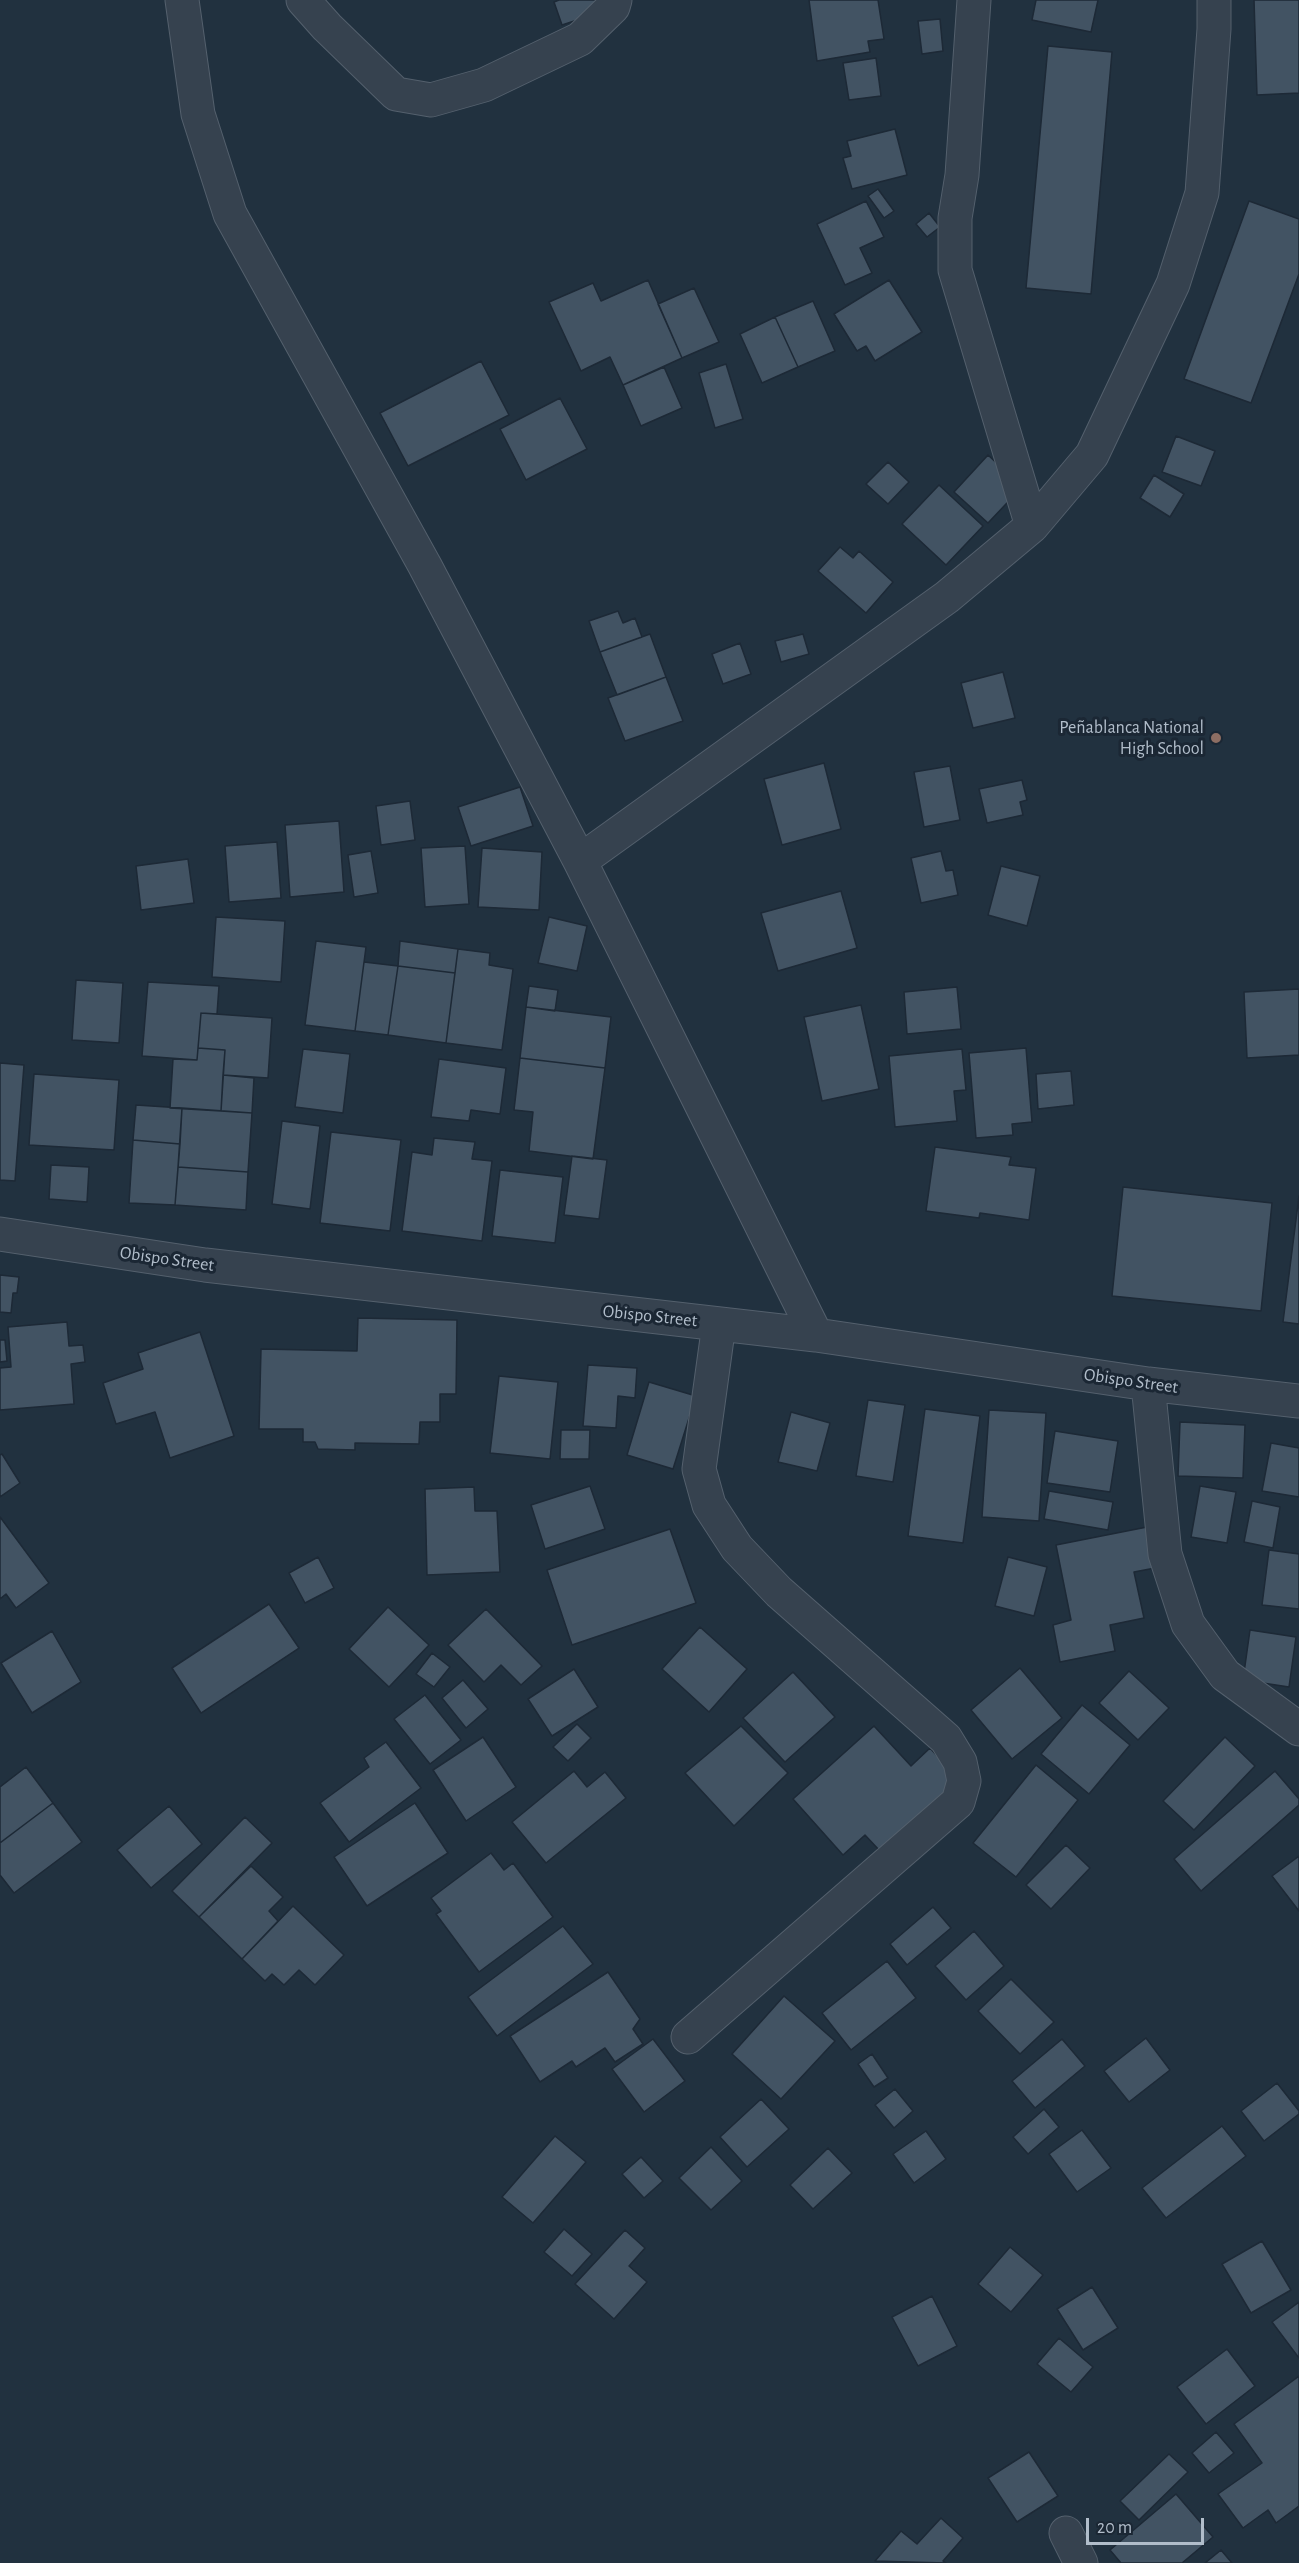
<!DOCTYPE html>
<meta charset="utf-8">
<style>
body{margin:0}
#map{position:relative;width:1299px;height:2563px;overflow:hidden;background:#21313f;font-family:"Alegreya Sans",sans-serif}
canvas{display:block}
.scale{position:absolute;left:1086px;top:2518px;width:118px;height:27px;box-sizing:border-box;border:3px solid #b1bdca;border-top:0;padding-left:8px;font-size:18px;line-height:21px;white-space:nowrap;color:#b1bdca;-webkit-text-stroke:4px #1b2734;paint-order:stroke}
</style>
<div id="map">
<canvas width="1299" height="2563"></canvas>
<div class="scale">20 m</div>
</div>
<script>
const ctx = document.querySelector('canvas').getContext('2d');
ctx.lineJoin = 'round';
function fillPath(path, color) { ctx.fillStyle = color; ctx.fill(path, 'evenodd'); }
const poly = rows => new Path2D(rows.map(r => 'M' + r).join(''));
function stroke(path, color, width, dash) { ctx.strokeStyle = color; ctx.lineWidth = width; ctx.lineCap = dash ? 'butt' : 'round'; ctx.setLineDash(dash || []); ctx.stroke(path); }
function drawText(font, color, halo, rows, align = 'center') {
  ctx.font = font + ' "Alegreya Sans",sans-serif'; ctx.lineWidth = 6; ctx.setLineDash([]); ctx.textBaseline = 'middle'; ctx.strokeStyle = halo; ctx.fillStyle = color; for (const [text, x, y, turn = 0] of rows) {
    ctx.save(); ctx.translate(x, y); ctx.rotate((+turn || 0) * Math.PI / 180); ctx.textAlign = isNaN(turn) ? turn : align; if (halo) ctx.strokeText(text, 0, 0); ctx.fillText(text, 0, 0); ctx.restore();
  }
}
const building = poly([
 [559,0,599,0,602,12,562,25,554,2,559,0],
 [809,0,878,0,884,39,868,41,870,52,817,61,809,0],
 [1036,0,1098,0,1091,32,1032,20,1036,0],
 [1254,0,1299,0,1299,93,1257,95,1254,0],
 [940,19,943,51,922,54,918,21,940,19],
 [1048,46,1112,52,1091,294,1026,288,1048,46],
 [876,58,881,96,849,100,843,63,876,58],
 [895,129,907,175,852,189,843,158,851,156,847,141,895,129],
 [878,189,894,211,884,218,868,196,878,189],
 [866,201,884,237,860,248,872,273,845,285,817,224,866,201],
 [1249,201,1299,219,1299,274,1251,403,1184,379,1249,201],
 [929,213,940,227,927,237,916,224,929,213],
 [648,280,682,358,623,385,610,357,581,371,549,302,593,283,601,301,648,280],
 [889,280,922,332,875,361,866,346,857,351,834,314,889,280],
 [694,288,719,342,682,358,658,304,694,288],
 [813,301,835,351,798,367,775,317,813,301],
 [775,317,798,367,762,383,740,334,775,317],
 [481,361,509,415,408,466,380,413,481,361],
 [726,364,743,419,715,428,699,373,726,364],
 [664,367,682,408,641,426,623,385,664,367],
 [560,398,587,449,526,480,500,429,560,398],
 [1176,436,1215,451,1201,486,1162,472,1176,436],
 [988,455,1022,487,988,523,954,492,988,455],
 [888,462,909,482,888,504,866,484,888,462],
 [1154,475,1184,494,1170,517,1140,498,1154,475],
 [939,485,983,526,946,565,902,524,939,485],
 [840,547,853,558,859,551,893,582,866,613,818,571,840,547],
 [618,611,623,623,635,618,642,637,600,652,589,621,618,611],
 [650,634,666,677,617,695,600,652,650,634],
 [803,634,809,654,781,662,775,641,803,634],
 [740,643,751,674,723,684,712,654,740,643],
 [1003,672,1015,718,973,728,961,683,1003,672],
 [666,677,683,721,625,741,608,698,666,677],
 [824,763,841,829,782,845,764,779,824,763],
 [950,766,960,820,924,827,914,772,950,766],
 [1022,780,1027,800,1020,802,1023,815,987,823,979,789,1022,780],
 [520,787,533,826,471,846,458,807,520,787],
 [410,801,415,840,381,845,376,806,410,801],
 [339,821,344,892,290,897,285,825,339,821],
 [277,842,281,898,229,902,225,846,277,842],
 [465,846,469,904,425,907,421,848,465,846],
 [482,848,542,852,539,910,478,907,482,848],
 [371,851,378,893,354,897,348,855,371,851],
 [941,851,946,871,953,870,958,895,921,903,911,858,941,851],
 [188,859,194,903,141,910,136,866,188,859],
 [1001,866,1040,876,1027,926,988,915,1001,866],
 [841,891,857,948,778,971,761,913,841,891],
 [216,917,285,921,281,982,212,977,216,917],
 [549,917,587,926,577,971,538,963,549,917],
 [316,941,366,947,355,1031,305,1025,316,941],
 [400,941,458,949,455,973,398,966,400,941],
 [458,949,490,953,489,965,513,969,502,1050,446,1043,458,949],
 [364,962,398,966,388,1035,355,1031,364,962],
 [398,966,455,973,446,1043,388,1035,398,966],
 [76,980,123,983,119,1043,72,1040,76,980],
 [148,982,219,986,217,1014,201,1013,197,1060,142,1056,148,982],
 [529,986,558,990,555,1011,526,1007,529,986],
 [957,987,961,1029,907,1034,904,992,957,987],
 [1299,989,1299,1055,1247,1058,1244,992,1299,989],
 [861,1005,879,1089,822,1101,804,1017,861,1005],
 [526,1007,611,1017,605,1068,520,1058,526,1007],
 [201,1013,272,1018,268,1078,223,1075,225,1050,198,1048,201,1013],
 [198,1048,225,1050,221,1111,170,1108,173,1059,197,1060,198,1048],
 [1026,1048,1032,1122,1012,1124,1013,1135,976,1138,969,1053,1026,1048],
 [303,1049,350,1054,343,1113,295,1107,303,1049],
 [962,1049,966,1090,954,1091,957,1121,895,1127,889,1056,962,1049],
 [520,1058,605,1068,593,1159,529,1151,533,1112,514,1110,520,1058],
 [439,1059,506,1068,500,1114,471,1110,469,1121,431,1117,439,1059],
 [0,1063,24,1065,15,1181,0,1180,0,1063],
 [1071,1071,1074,1105,1038,1109,1036,1074,1071,1071],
 [34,1074,119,1080,114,1150,29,1145,34,1074],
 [223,1075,254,1078,252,1113,221,1111,223,1075],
 [136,1105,182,1108,180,1144,133,1140,136,1105],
 [182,1108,252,1113,248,1172,178,1167,182,1108],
 [282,1121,320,1126,310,1209,272,1204,282,1121],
 [331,1132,401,1140,390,1231,320,1223,331,1132],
 [434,1138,475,1142,472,1159,492,1161,482,1241,402,1231,412,1152,432,1155,434,1138],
 [133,1140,180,1144,175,1205,129,1203,133,1140],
 [935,1147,1011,1157,1009,1165,1036,1168,1029,1220,980,1213,979,1218,926,1211,935,1147],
 [572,1156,607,1160,599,1219,564,1215,572,1156],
 [51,1165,89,1167,87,1202,49,1199,51,1165],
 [178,1167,248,1172,246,1210,175,1205,178,1167],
 [500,1170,563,1177,555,1243,492,1236,500,1170],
 [1123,1187,1272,1203,1261,1311,1112,1296,1123,1187],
 [1299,1196,1299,1324,1283,1322,1299,1196],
 [0,1275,19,1277,17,1293,13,1293,11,1313,0,1312,0,1275],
 [358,1318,457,1320,456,1394,440,1394,440,1422,420,1422,419,1444,355,1443,355,1450,318,1449,315,1442,303,1442,303,1429,259,1429,261,1349,357,1351,358,1318],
 [67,1322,69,1346,83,1345,85,1362,71,1364,74,1404,0,1410,0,1368,11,1367,8,1327,67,1322],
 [200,1332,234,1436,170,1458,155,1412,116,1424,103,1383,143,1369,138,1353,200,1332],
 [0,1340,5,1340,7,1361,0,1362,0,1340],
 [588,1365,637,1368,635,1398,618,1396,616,1428,583,1426,588,1365],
 [499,1376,558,1382,550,1459,490,1453,499,1376],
 [649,1382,696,1396,673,1469,627,1455,649,1382],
 [868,1400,905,1405,893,1482,856,1476,868,1400],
 [925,1409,980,1416,963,1543,908,1536,925,1409],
 [989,1410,1046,1413,1039,1521,982,1517,989,1410],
 [791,1412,830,1423,817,1471,778,1462,791,1412],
 [1180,1422,1245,1425,1243,1478,1178,1476,1180,1422],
 [561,1430,590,1430,589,1459,560,1459,561,1430],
 [1055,1431,1118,1441,1110,1492,1047,1483,1055,1431],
 [1271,1443,1299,1448,1299,1497,1262,1491,1271,1443],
 [2,1454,20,1483,0,1497,0,1455,2,1454],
 [590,1486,605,1529,545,1549,531,1505,590,1486],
 [1200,1486,1236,1492,1227,1543,1191,1537,1200,1486],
 [474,1487,475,1511,497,1511,500,1572,427,1575,425,1489,474,1487],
 [1049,1491,1113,1502,1108,1530,1044,1519,1049,1491],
 [1252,1501,1280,1507,1273,1548,1244,1542,1252,1501],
 [0,1517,49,1583,16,1608,6,1594,0,1599,0,1517],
 [1147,1527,1155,1568,1134,1572,1144,1618,1110,1625,1115,1651,1060,1662,1053,1625,1071,1620,1056,1545,1147,1527],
 [670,1529,696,1603,572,1645,547,1570,670,1529],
 [1269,1550,1299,1554,1299,1609,1262,1605,1269,1550],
 [318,1557,334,1588,305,1603,289,1573,318,1557],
 [1008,1557,1047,1567,1034,1616,995,1606,1008,1557],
 [269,1604,299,1648,201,1713,172,1668,269,1604],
 [388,1607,429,1645,389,1687,349,1649,388,1607],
 [486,1609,542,1666,521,1685,501,1665,484,1682,448,1645,486,1609],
 [700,1627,747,1669,709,1712,662,1669,700,1627],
 [1250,1630,1296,1637,1289,1687,1243,1680,1250,1630],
 [52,1631,81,1682,32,1713,1,1663,52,1631],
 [432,1653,450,1667,434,1687,416,1674,432,1653],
 [1020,1668,1062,1718,1012,1759,971,1710,1020,1668],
 [574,1669,598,1707,552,1736,528,1699,574,1669],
 [1129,1671,1169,1708,1138,1740,1099,1703,1129,1671],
 [793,1672,835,1717,785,1762,743,1718,793,1672],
 [463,1680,488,1709,466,1728,442,1698,463,1680],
 [425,1695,461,1740,430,1764,394,1719,425,1695],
 [1082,1705,1130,1745,1089,1794,1041,1754,1082,1705],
 [577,1724,591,1738,568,1761,553,1747,577,1724],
 [741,1726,788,1773,734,1826,685,1773,741,1726],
 [874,1726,911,1766,930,1748,959,1780,880,1851,865,1835,843,1855,793,1799,874,1726],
 [483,1737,516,1787,466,1821,433,1770,483,1737],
 [1225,1737,1255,1766,1194,1830,1163,1801,1225,1737],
 [386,1742,421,1788,349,1842,320,1803,369,1767,364,1758,386,1742],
 [1036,1765,1078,1800,1016,1877,973,1843,1036,1765],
 [26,1767,53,1803,0,1843,0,1787,26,1767],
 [574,1771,587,1787,605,1772,626,1798,546,1863,512,1822,574,1771],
 [1275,1771,1299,1799,1299,1805,1201,1891,1174,1859,1275,1771],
 [53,1803,82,1842,14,1893,0,1875,0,1843,53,1803],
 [415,1803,448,1853,367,1906,334,1857,415,1803],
 [169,1806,202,1844,151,1888,117,1850,169,1806],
 [245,1817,272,1843,199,1917,172,1891,245,1817],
 [1066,1845,1090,1868,1051,1909,1026,1885,1066,1845],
 [491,1853,504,1870,513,1863,553,1917,479,1972,436,1914,441,1911,431,1898,491,1853],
 [1299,1856,1299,1911,1272,1876,1299,1856],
 [251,1866,283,1897,269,1911,278,1921,242,1959,199,1917,251,1866],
 [293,1906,344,1955,315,1985,299,1970,284,1985,272,1974,265,1981,242,1959,293,1906],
 [933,1907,951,1928,907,1965,890,1944,933,1907],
 [563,1926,593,1964,497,2036,468,1997,563,1926],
 [974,1931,1004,1966,966,2000,935,1966,974,1931],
 [887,1961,916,1998,851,2050,822,2013,887,1961],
 [608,1972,640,2019,633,2029,643,2044,615,2062,605,2048,576,2067,572,2061,540,2082,510,2036,608,1972],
 [1011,1979,1054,2022,1020,2054,978,2011,1011,1979],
 [784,1996,835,2041,781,2099,732,2054,784,1996],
 [1146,2038,1170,2070,1129,2102,1104,2071,1146,2038],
 [653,2039,685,2081,644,2112,612,2069,653,2039],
 [1062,2039,1085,2066,1035,2108,1012,2081,1062,2039],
 [872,2054,888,2078,874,2087,858,2064,872,2054],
 [1277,2083,1299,2111,1299,2114,1264,2141,1241,2111,1277,2083],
 [895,2089,913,2111,894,2128,875,2105,895,2089],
 [761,2099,789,2129,747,2167,720,2137,761,2099],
 [1044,2109,1059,2127,1028,2154,1013,2137,1044,2109],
 [1222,2126,1246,2156,1166,2218,1142,2188,1222,2126],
 [1082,2130,1111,2168,1077,2192,1049,2154,1082,2130],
 [926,2131,946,2159,914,2183,893,2154,926,2131],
 [555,2136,586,2162,533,2223,502,2197,555,2136],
 [711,2147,742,2181,711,2210,679,2178,711,2147],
 [828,2148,852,2173,813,2209,790,2185,828,2148],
 [641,2157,663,2181,644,2198,622,2174,641,2157],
 [564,2229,592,2254,572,2276,544,2252,564,2229],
 [625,2230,645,2248,629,2266,647,2282,614,2319,575,2284,625,2230],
 [1262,2241,1291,2290,1251,2313,1222,2264,1262,2241],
 [1010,2247,1043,2275,1011,2312,978,2284,1010,2247],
 [1092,2287,1118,2328,1083,2350,1057,2309,1092,2287],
 [932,2296,957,2346,918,2366,892,2317,932,2296],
 [1299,2302,1299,2358,1272,2322,1299,2302],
 [1059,2338,1093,2367,1071,2392,1037,2364,1059,2338],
 [1227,2349,1255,2386,1206,2424,1177,2387,1227,2349],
 [1299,2376,1299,2506,1276,2523,1268,2510,1243,2528,1218,2494,1262,2463,1234,2424,1299,2376],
 [1216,2432,1234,2453,1209,2473,1192,2453,1216,2432],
 [1029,2452,1058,2496,1017,2522,988,2478,1029,2452],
 [1169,2454,1188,2472,1139,2520,1120,2501,1169,2454],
 [1176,2494,1213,2537,1182,2563,1121,2563,1110,2550,1176,2494],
 [941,2518,963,2538,943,2561,946,2563,875,2561,901,2531,917,2544,941,2518],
 [1221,2550,1232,2563,1205,2563,1221,2550]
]);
fillPath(building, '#425363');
stroke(building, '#1d2936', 1.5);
const minor = poly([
 [182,0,198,114,230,214,425,566,580,861,816,1335],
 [303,0,327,27,396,94,431,100,484,85,580,39,613,7,615,0],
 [974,0,962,175,955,218,955,270,1032,526],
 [580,861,947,597,1032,526,1092,455,1173,284,1202,193,1214,29,1214,0],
 [0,1234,205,1265,816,1335,1148,1384,1299,1401],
 [1148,1384,1165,1554,1188,1624,1225,1675,1299,1729],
 [688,2037,958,1802,964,1781,960,1762,946,1739,779,1592,737,1548,709,1505,699,1469,719,1324],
 [1066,2533,1081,2563]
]);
stroke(minor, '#54606d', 35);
stroke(minor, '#36424f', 33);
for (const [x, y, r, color] of [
 [1216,738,6,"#8d6e63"]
]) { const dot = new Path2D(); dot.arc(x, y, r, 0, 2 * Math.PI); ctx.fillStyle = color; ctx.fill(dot); stroke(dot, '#1b2734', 2); }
drawText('18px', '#b1bdca', '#1b2734', [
 ["Peñablanca National",1204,728],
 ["High School",1204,749]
], 'right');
drawText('18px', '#b1bdca', '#1b2734', [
 ["Obispo Street",167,1259,8],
 ["Obispo Street",650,1316,6],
 ["Obispo Street",1131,1381,8]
]);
</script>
